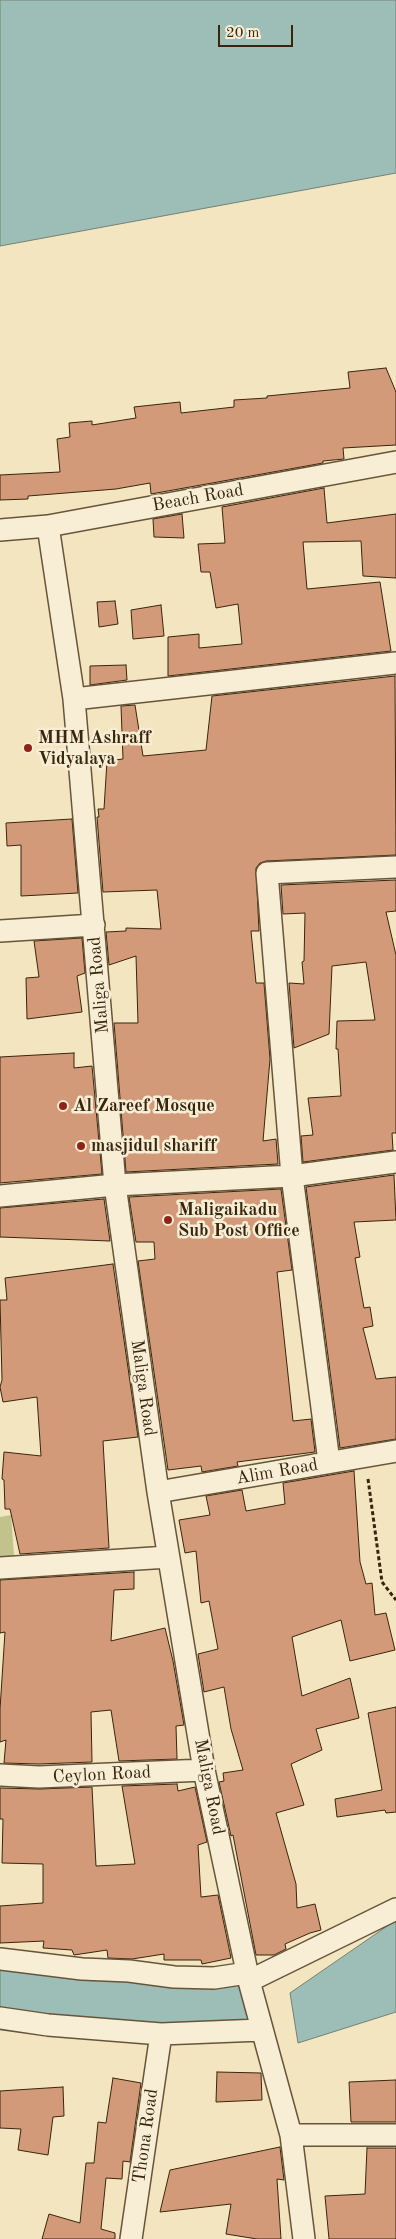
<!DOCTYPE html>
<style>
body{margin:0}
#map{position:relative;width:396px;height:2239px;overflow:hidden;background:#f2e5bf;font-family:"Old Standard TT",serif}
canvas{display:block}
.scale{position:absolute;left:218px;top:25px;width:75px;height:22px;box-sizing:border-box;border:2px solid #39250e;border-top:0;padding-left:6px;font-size:15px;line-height:18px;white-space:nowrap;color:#39250e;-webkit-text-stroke:4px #f7eed5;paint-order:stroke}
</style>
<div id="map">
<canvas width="396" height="2239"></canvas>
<div class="scale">20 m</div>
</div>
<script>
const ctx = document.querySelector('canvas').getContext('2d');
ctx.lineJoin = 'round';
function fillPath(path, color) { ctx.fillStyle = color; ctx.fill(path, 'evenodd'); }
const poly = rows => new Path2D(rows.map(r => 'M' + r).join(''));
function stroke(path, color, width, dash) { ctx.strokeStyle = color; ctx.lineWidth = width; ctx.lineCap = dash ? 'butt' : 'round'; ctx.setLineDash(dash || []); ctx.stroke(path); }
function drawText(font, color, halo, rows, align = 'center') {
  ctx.font = font + ' "Old Standard TT",serif'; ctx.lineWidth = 5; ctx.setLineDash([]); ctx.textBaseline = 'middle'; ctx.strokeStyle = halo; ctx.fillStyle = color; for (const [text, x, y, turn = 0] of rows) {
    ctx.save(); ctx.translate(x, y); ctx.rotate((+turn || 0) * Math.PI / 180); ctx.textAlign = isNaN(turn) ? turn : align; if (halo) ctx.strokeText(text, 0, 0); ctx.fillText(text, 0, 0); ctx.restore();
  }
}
fillPath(poly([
 [11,1515,14,1556,0,1557,0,1517]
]), '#c2c28d');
const water = poly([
 [0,0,396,0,396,173,0,246,0,0],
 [396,1920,396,2012,298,2043,290,1993,396,1920],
 [0,1959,245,1977,261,2030,0,2018,0,1959]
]);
fillPath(water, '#9cbeb7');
stroke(water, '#748173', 1);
const building = poly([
 [386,368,396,392,396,445,343,448,344,459,323,461,323,463,151,494,150,483,116,489,28,496,28,499,0,500,0,475,60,472,57,439,70,437,69,423,92,421,92,425,136,418,134,407,180,402,181,413,234,407,234,400,267,398,267,396,350,388,348,372,386,368],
 [324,488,327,523,396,514,396,578,363,576,361,541,303,542,307,589,380,582,391,651,168,676,168,637,199,634,199,648,242,644,238,604,216,608,210,572,201,572,198,544,225,543,222,507,324,488],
 [182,514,184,538,154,537,153,519,182,514],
 [115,601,118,624,99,627,97,602,115,601],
 [161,605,164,636,133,639,131,610,161,605],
 [126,665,127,680,90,685,90,666,126,665],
 [395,676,396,855,266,861,260,863,256,868,259,931,251,931,256,983,264,983,270,1059,263,1141,276,1139,278,1164,126,1172,114,1023,138,1023,136,956,109,965,106,932,126,931,126,928,161,929,157,890,103,892,97,817,99,817,98,809,104,809,107,761,123,759,121,706,135,705,143,756,206,750,212,696,395,676],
 [72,819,78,893,21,896,21,845,7,846,6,823,72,819],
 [396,880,396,911,386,912,396,955,396,1133,392,1133,393,1150,303,1162,301,1136,313,1135,308,1098,341,1096,338,1049,336,1049,337,1021,375,1020,366,962,332,966,329,1034,294,1048,289,983,304,984,302,962,304,961,305,913,283,914,281,885,396,880],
 [82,938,85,973,77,976,82,1012,27,1019,26,978,39,977,34,941,82,938],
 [74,1053,74,1068,92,1066,102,1174,0,1183,0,1057,74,1053],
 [394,1175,396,1220,354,1222,360,1257,355,1258,364,1308,370,1307,373,1326,363,1328,376,1379,396,1377,396,1439,340,1448,306,1187,394,1175],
 [281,1189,292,1270,277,1272,293,1421,311,1419,315,1452,237,1462,238,1466,202,1472,201,1466,168,1470,138,1261,155,1259,154,1242,136,1242,129,1197,281,1189],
 [104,1199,110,1241,0,1237,0,1208,104,1199],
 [113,1264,138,1437,103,1441,109,1548,20,1554,10,1509,5,1509,4,1480,2,1479,4,1452,41,1456,37,1397,3,1402,0,1387,2,1380,0,1300,7,1300,5,1278,113,1264],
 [354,1471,360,1562,366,1584,372,1583,375,1615,386,1613,395,1650,350,1661,341,1620,292,1637,302,1696,350,1678,359,1718,316,1729,322,1750,291,1764,304,1805,276,1813,296,1884,297,1908,315,1904,321,1930,310,1933,285,1944,286,1949,274,1955,256,1955,233,1835,231,1836,219,1782,224,1781,223,1773,243,1770,231,1729,224,1687,204,1692,198,1654,218,1649,209,1601,201,1603,196,1551,185,1553,179,1520,210,1515,206,1496,242,1490,246,1511,285,1504,283,1483,354,1471],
 [134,1572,134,1589,114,1590,111,1641,165,1628,173,1661,184,1725,176,1726,177,1759,119,1761,111,1710,91,1712,92,1762,39,1764,4,1763,6,1740,0,1742,0,1709,5,1632,0,1633,0,1580,134,1572],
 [396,1707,396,1812,386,1813,385,1810,337,1817,335,1799,382,1790,368,1713,396,1707],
 [177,1784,178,1791,195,1787,207,1842,198,1845,201,1897,218,1895,231,1958,202,1964,201,1960,164,1960,164,1954,132,1959,108,1958,107,1950,74,1955,72,1950,43,1948,44,1941,0,1943,0,1906,43,1903,43,1864,2,1863,3,1819,0,1819,0,1788,40,1789,92,1787,96,1866,135,1864,122,1786,177,1784],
 [217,2072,261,2073,262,2100,216,2102,217,2072],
 [113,2078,141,2083,130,2162,123,2161,122,2179,106,2178,101,2229,115,2233,115,2239,42,2239,49,2214,80,2223,86,2163,94,2163,98,2122,106,2123,113,2078],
 [396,2080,396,2122,351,2122,349,2082,396,2080],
 [63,2087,64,2116,53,2117,48,2155,18,2150,21,2129,0,2128,0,2091,63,2087],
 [280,2147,284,2180,277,2179,281,2239,257,2239,226,2234,231,2204,160,2212,170,2170,280,2147],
 [367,2148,396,2148,396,2239,329,2239,325,2196,365,2194,367,2148]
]);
fillPath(building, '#d39a79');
stroke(building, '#39250e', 1);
const minor = poly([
 [48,526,74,699,115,1185,158,1492,204,1770,249,1981,291,2135,304,2239],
 [0,530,48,526,396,462],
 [74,699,396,663],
 [0,931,94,925],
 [0,1196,115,1185,292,1176,396,1162],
 [329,1462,292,1176,267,873,396,867],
 [158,1492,396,1451],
 [0,1568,168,1557],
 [0,1775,39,1777,204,1770],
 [0,1959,82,1969,129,1971,174,1977,214,1978,247,1973],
 [249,1981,396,1909],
 [0,2018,48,2025,161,2034,261,2030],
 [291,2135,396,2135],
 [131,2239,161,2034]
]);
stroke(minor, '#67553a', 24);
stroke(poly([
 [368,1479,382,1582,396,1600]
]), '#39250e', 3, [4, 2.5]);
stroke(minor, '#f7eed5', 21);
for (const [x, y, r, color] of [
 [28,748,5,"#8f2418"],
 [63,1106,5,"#8f2418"],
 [81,1146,5,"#8f2418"],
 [168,1220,5,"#8f2418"]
]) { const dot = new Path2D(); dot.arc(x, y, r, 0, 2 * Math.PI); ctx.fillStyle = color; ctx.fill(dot); stroke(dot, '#f7eed5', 2); }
drawText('18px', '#39250e', '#f7eed5', [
 ["Beach Road",198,498,-10],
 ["Maliga Road",99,985,-95],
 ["Maliga Road",143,1388,82],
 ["Alim Road",277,1472,-10],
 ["Ceylon Road",102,1775,-3],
 ["Maliga Road",209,1787,79],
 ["Thona Road",146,2136,-82]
]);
drawText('bold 18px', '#39250e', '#f7eed5', [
 ["MHM Ashraff",38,738],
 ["Vidyalaya",38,759],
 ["Al Zareef Mosque",73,1106],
 ["masjidul shariff",91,1146],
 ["Maligaikadu",178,1210],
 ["Sub Post Office",178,1231]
], 'left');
</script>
